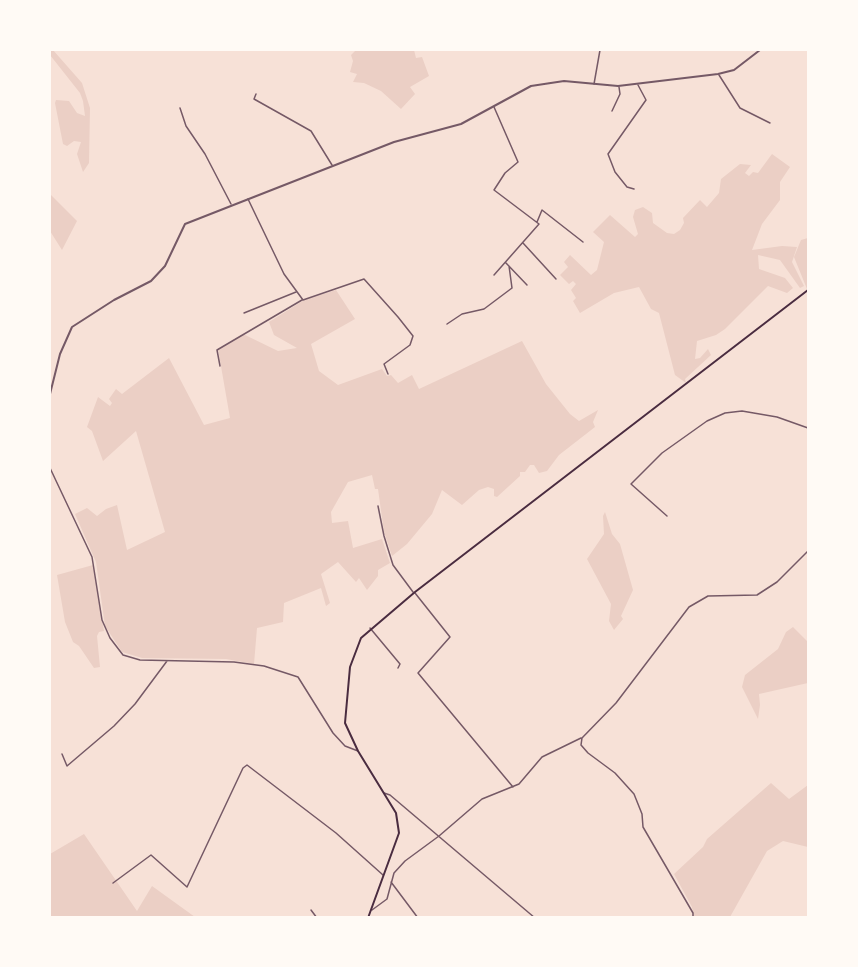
<!DOCTYPE html>
<style>
body{margin:0}
#map{position:relative;width:858px;height:967px;overflow:hidden;background:#f7e1d7;font-family:"DM Sans",sans-serif}
canvas{display:block}
.frame{position:absolute;inset:0;border:51px solid #fffaf5;pointer-events:none}
</style>
<div id="map">
<canvas width="858" height="967"></canvas>
<div class="frame"></div>
</div>
<script>
const ctx = document.querySelector('canvas').getContext('2d');
ctx.lineJoin = 'round';
function fillPath(path, color) { ctx.fillStyle = color; ctx.fill(path, 'evenodd'); }
const poly = rows => new Path2D(rows.map(r => 'M' + r).join(''));
function stroke(path, color, width, dash) { ctx.strokeStyle = color; ctx.lineWidth = width; ctx.lineCap = dash ? 'butt' : 'round'; ctx.setLineDash(dash || []); ctx.stroke(path); }
fillPath(poly([
 [50,50,53,50,82,83,90,108,89,163,83,172,77,154,81,142,74,141,67,146,63,144,55,103,56,100,69,101,77,113,85,116,83,101,80,93,50,55],
 [356,50,414,50,416,58,422,57,429,76,410,87,415,94,401,109,381,91,364,83,353,82,357,74,350,72,353,61,351,55],
 [772,154,790,167,780,182,780,200,762,224,752,250,782,246,797,247,792,262,804,286,800,288,780,260,758,255,759,269,785,278,793,288,787,293,768,286,725,329,716,335,697,341,695,359,700,358,708,349,711,355,685,379,686,383,675,375,659,313,651,309,639,287,614,293,580,313,573,301,576,298,571,290,576,284,573,281,569,284,560,275,568,267,564,262,570,255,591,275,597,270,604,242,593,232,610,215,635,237,638,234,633,217,635,210,643,207,652,213,653,223,667,233,674,234,680,230,684,223,683,218,700,200,707,207,719,193,721,179,740,164,751,165,745,173,749,176,753,172,758,173],
 [50,194,77,221,62,250,50,231],
 [808,238,808,287,807,289,794,257,801,240],
 [336,290,355,319,311,344,319,371,338,385,382,369,387,376,391,375,398,383,412,375,419,389,522,341,546,384,570,414,579,421,598,410,593,422,595,427,559,455,547,471,539,473,534,465,530,465,525,472,520,472,520,476,497,497,494,496,494,489,488,487,479,490,462,505,442,490,432,514,407,544,392,556,384,532,378,489,375,489,372,475,348,482,331,512,332,523,348,521,353,548,382,539,390,563,378,570,378,576,367,590,359,578,356,582,338,562,321,574,330,603,326,606,321,588,284,603,283,622,257,628,254,664,226,659,142,658,122,652,105,626,96,562,75,514,87,508,97,516,106,509,117,505,127,550,165,532,136,431,103,461,92,431,87,427,98,397,110,406,112,403,109,399,116,389,122,394,169,358,204,425,230,418,218,349,243,334,278,351,297,348,274,335,269,322,304,300],
 [605,512,612,534,620,544,633,590,621,616,623,619,614,630,609,621,611,604,587,559,604,534,603,516],
 [93,565,104,631,99,632,97,636,100,667,94,668,79,646,73,642,65,622,57,575],
 [793,627,808,642,808,683,759,694,760,705,758,719,742,687,745,675,778,649,786,632],
 [771,783,789,799,808,785,808,847,783,841,767,851,730,917,693,917,692,907,674,874,703,847,707,839],
 [84,834,137,911,152,886,195,917,50,918,50,854]
]), '#ebcfc5');
stroke(poly([
 [719,75,740,108,770,123],
 [594,84,600,50],
 [256,94,254,99,311,131,332,165],
 [180,108,186,126,205,154,231,204],
 [612,111,620,94,619,87],
 [634,189,627,187,615,172,608,154,646,100,638,85],
 [248,199,284,274,303,300,364,279,398,317,413,336,410,345,384,364,388,374],
 [537,222,542,210,583,242],
 [523,243,556,279],
 [506,263,527,285],
 [494,275,539,224,494,190,505,173,518,162,494,107],
 [244,313,296,292],
 [447,324,462,314,484,309,512,288,509,266],
 [220,366,217,350,302,300],
 [50,468,92,557,102,620,110,638,123,655,140,660,234,662,264,666,298,677,333,733,345,746,358,751],
 [378,506,384,536,393,565,413,592],
 [667,516,631,484,662,453,707,421,725,413,742,411,777,417,808,428],
 [415,593,450,637,418,673,513,787],
 [370,628,400,664,398,668],
 [62,754,67,766,114,726,135,704,167,661],
 [384,793,390,795,535,918],
 [391,882,418,918],
 [113,883,151,855,187,887,243,768,247,765,336,833,383,875],
 [311,910,317,918],
 [372,910,387,899,394,873,405,861,439,836,482,799,519,784,542,757,581,738],
 [693,918,693,913,643,827,642,814,634,794,615,773,588,753,581,745,582,738,616,703,689,607,708,596,757,595,777,582,808,551]
]), '#755966', 1.5);
stroke(poly([
 [50,394,60,354,72,327,114,300,151,281,165,266,185,224,394,142,461,124,531,86,564,81,618,86,718,74,734,70,760,50]
]), '#755966', 2);
stroke(poly([
 [368,918,399,833,396,813,358,751,345,723,350,667,361,638,415,592,808,290]
]), '#4a2c40', 2);
</script>
